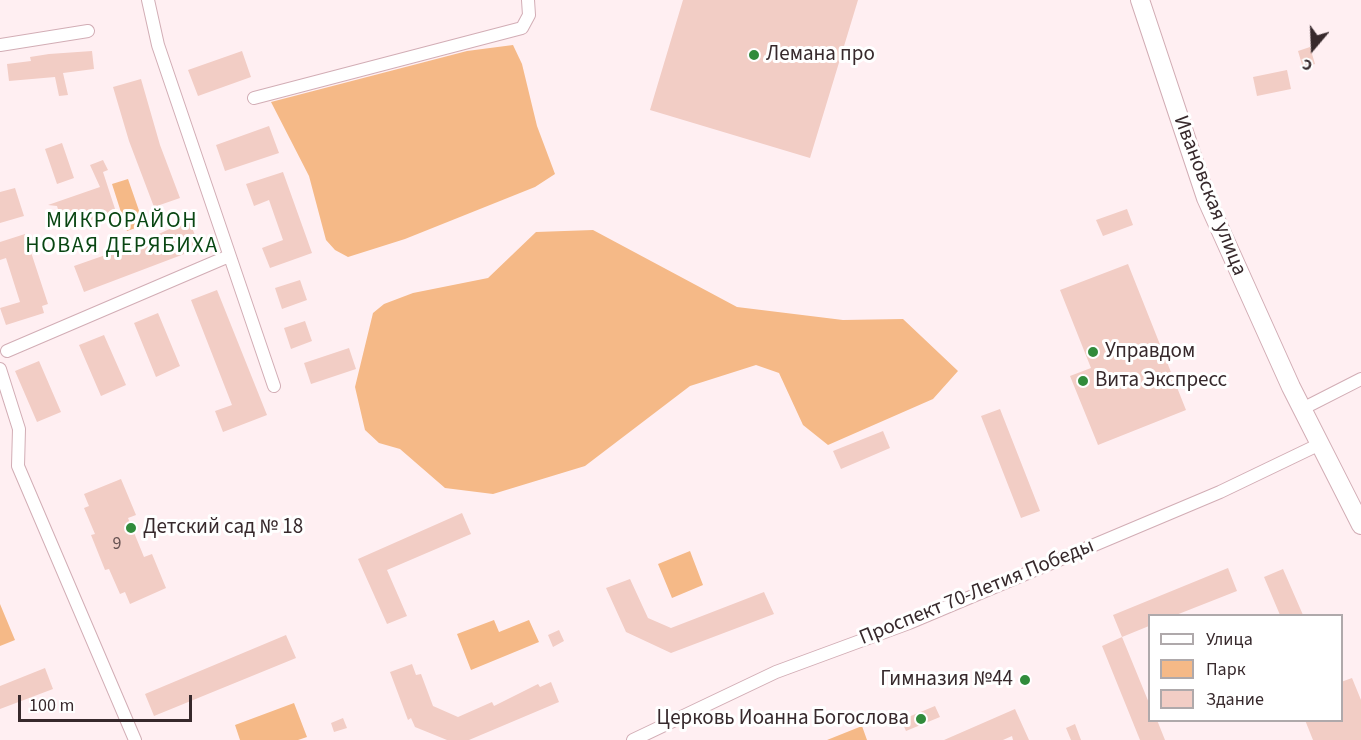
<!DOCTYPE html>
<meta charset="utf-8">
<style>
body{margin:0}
#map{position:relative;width:1361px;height:740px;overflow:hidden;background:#ffeff2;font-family:"Source Sans 3",sans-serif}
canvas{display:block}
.legend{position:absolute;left:1148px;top:614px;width:195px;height:108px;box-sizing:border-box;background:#fff;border:2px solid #afa9ab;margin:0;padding:8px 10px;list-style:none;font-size:18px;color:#37292c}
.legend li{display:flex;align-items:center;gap:12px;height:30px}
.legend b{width:30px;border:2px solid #afa9ab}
.north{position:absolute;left:1283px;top:18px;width:60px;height:60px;-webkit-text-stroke:4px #fff;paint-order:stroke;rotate:199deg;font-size:16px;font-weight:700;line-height:24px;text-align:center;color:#37292c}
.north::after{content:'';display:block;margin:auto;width:21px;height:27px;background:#37292c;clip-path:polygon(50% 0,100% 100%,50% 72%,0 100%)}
.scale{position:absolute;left:18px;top:695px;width:174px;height:27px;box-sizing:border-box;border:3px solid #37292c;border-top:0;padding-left:8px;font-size:18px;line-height:21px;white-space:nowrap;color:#37292c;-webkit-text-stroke:4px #fff;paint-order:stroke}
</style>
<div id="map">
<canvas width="1361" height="740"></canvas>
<ul class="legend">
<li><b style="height:8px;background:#fff"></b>Улица</li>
<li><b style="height:16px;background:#f5b987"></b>Парк</li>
<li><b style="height:16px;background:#f2cdc5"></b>Здание</li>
</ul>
<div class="north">С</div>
<div class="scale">100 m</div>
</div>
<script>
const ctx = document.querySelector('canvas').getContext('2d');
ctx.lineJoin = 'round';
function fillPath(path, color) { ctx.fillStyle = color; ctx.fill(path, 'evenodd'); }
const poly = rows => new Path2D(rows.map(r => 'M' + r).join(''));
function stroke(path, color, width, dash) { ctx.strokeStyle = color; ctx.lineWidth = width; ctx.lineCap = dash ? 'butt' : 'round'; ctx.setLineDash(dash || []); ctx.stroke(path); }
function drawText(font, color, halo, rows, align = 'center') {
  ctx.font = font + ' "Source Sans 3",sans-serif'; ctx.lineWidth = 6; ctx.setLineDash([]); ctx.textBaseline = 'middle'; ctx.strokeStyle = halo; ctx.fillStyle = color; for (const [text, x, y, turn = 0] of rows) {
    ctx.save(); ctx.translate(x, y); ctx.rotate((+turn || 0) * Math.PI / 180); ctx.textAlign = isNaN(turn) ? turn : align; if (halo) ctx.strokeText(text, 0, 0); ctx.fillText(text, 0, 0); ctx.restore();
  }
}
fillPath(poly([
 [513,45,522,64,537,126,555,174,535,187,405,239,348,257,335,250,326,240,309,176,271,102,467,51],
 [128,179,144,225,127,231,112,184],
 [593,230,737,307,843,320,903,319,958,371,933,399,828,445,803,425,779,373,756,365,690,386,585,466,493,494,445,488,400,449,379,443,365,430,355,387,373,313,384,304,413,293,488,278,536,232],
 [690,551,703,585,672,598,658,564],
 [0,604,15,640,0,646],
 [494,620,499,632,529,620,539,642,471,670,457,634],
 [294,703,307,737,298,740,240,740,235,725],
 [862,726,867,740,827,740]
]), '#f5b987');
fillPath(poly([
 [683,0,858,0,810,158,650,110],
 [1310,47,1315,64,1303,68,1298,51],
 [92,51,94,69,63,73,68,95,59,96,55,77,9,81,7,64,31,61,30,57,49,54],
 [242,51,251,77,198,96,188,70],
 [1287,70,1291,89,1257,96,1253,77],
 [141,79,160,145,180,198,154,207,129,141,113,87],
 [269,126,279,153,225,171,216,145],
 [62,143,74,178,57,184,45,149],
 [103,160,108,170,103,172,116,212,64,229,57,206,48,205,100,187,90,165],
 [283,172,312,253,270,268,262,248,283,240,269,200,254,206,246,184],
 [15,188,24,216,0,223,0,192],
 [1127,209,1133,225,1103,236,1096,220],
 [189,220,200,248,84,292,74,266,137,244],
 [25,234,48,304,42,306,44,313,6,325,0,308,20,302,6,258,0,260,0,242],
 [1128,264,1186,410,1098,445,1070,376,1091,368,1060,290],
 [300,280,307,300,282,309,275,288],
 [217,290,267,415,223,432,215,411,232,405,191,300],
 [158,313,180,366,156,377,134,323],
 [305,321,312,341,291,349,284,328],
 [104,335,126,385,101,396,79,345],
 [349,348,356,369,311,384,304,363],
 [39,361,61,412,37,422,15,371],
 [1000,409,1040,511,1021,518,981,416],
 [883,431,890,448,841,469,833,451],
 [121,479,136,515,128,518,144,557,152,554,166,588,130,604,125,592,120,594,109,569,105,570,91,535,95,534,84,508,89,506,84,494],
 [462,513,471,534,387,570,407,616,387,624,358,559],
 [1228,568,1237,591,1176,615,1149,615,1149,626,1122,637,1113,615],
 [1283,569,1303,615,1280,615,1264,577],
 [630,579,648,618,671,628,764,592,774,614,671,653,626,632,606,588],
 [559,630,564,641,553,647,548,635],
 [286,635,296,658,154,716,145,694],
 [1122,637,1149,703,1149,720,1157,720,1165,740,1140,740,1102,646],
 [412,664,416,675,421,674,433,706,458,717,492,702,494,706,538,684,540,687,551,682,559,702,469,740,447,740,415,727,411,718,408,720,390,672],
 [45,668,53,689,0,709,0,686],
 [1352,678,1361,700,1361,740,1313,740,1305,720,1341,720,1341,682],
 [935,706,940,717,906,731,901,720],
 [1015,709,1029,740,1013,740,1012,736,1003,740,944,740],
 [343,718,347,728,334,732,331,723],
 [1075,724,1081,740,1071,740,1066,728]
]), '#f2cdc5');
const minor = poly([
 [148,0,158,45,274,386],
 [0,45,88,31],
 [254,98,522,28,529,15,528,0],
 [7,351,229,256],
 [0,369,19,429,18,466,135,740],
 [1306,407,1361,379],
 [633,740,776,672,909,623,1220,492,1320,444]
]);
const primary = poly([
 [1140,0,1206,198,1291,387,1361,525]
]);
stroke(minor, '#d2adb5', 14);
stroke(primary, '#d2adb5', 20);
stroke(minor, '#fff', 12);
stroke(primary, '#fff', 18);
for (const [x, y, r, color] of [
 [754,55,6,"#318b3b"],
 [1093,352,6,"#318b3b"],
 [1083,381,6,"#318b3b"],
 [131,528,6,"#318b3b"],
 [1025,680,6,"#318b3b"],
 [921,719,6,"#318b3b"]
]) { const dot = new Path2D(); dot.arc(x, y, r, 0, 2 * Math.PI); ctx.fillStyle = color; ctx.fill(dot); stroke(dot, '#fff', 2); }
drawText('18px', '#665252', null, [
 ["9",117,545]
]);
drawText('21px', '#37292c', '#fff', [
 ["Лемана про",766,55],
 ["Управдом",1105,352],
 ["Вита Экспресс",1095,381],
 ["Детский сад № 18",143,528],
 ["Гимназия №44",1013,680,"right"],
 ["Церковь Иоанна Богослова",909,719,"right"]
], 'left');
drawText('21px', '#37292c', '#fff', [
 ["Ивановская улица",1209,196,69],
 ["Проспект 70-Летия Победы",977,593,-22]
]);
ctx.letterSpacing = '1.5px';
drawText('22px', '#094613', '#fff', [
 ["МИКРОРАЙОН",122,222],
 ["НОВАЯ ДЕРЯБИХА",122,247]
]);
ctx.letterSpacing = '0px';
</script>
